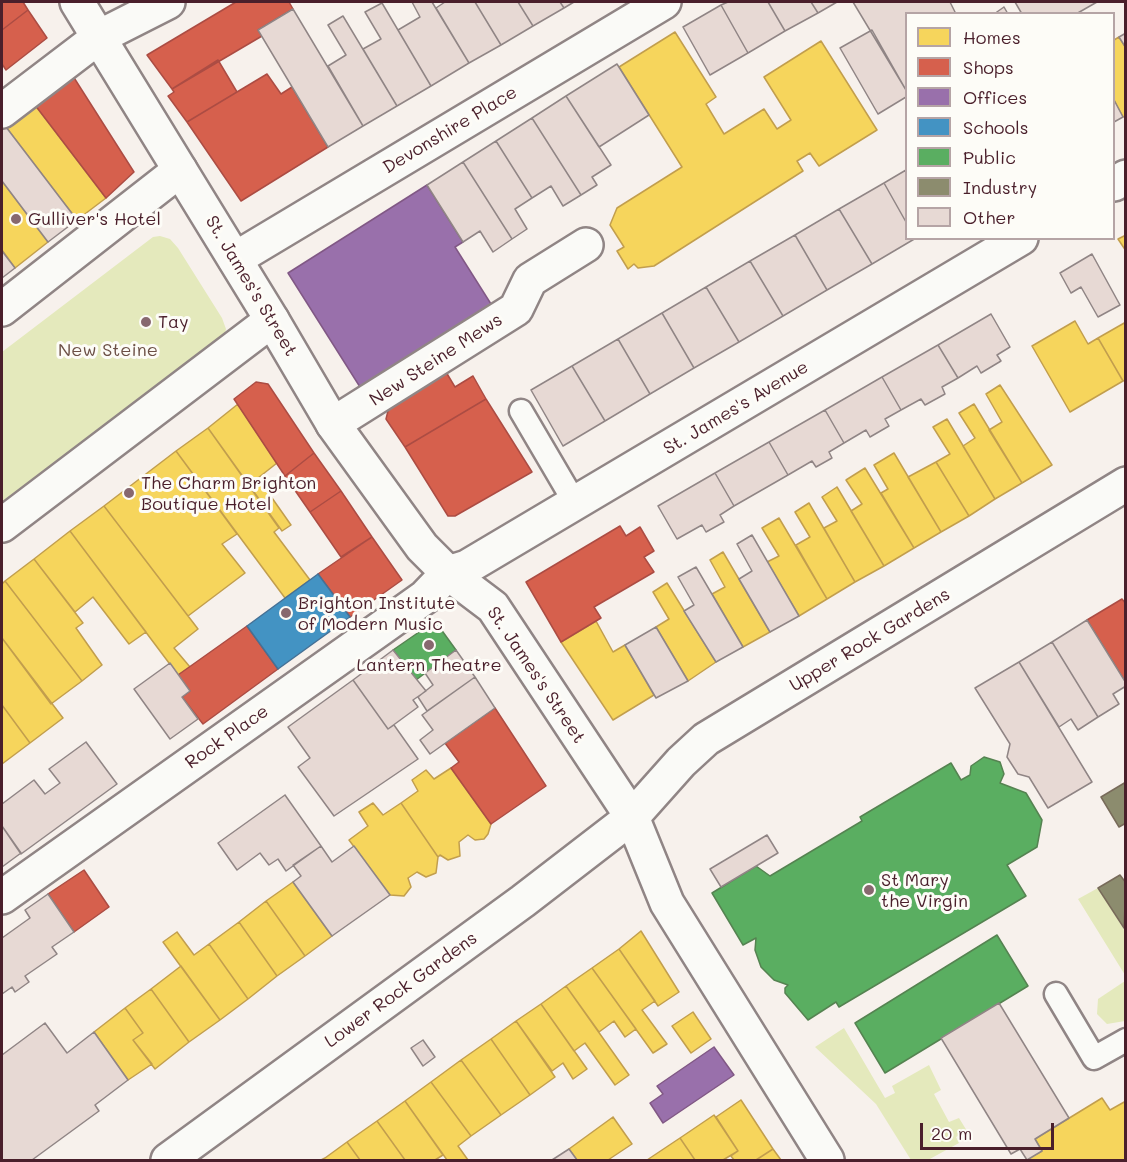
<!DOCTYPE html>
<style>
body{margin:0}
#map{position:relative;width:1127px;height:1162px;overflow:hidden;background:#f7f1ec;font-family:Mali,sans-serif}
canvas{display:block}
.frame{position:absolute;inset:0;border:3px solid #4a1f2b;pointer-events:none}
.legend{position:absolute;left:905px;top:12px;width:210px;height:228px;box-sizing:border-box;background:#fdfcf7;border:2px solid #b5a4a5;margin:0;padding:8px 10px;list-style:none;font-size:18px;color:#4a1f2b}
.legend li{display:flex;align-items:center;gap:12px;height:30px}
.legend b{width:30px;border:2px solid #b5a4a5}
.scale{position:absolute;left:920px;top:1123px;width:134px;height:27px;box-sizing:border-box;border:3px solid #4a1f2b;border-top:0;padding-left:8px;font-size:18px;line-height:21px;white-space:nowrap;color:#4a1f2b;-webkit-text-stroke:4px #fdfcf7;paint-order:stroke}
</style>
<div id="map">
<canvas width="1127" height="1162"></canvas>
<div class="frame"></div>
<ul class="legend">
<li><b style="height:16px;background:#f6d55c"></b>Homes</li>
<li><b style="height:16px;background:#d6604d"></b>Shops</li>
<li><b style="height:16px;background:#9970ab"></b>Offices</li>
<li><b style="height:16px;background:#4393c3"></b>Schools</li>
<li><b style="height:16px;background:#5aae61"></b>Public</li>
<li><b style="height:16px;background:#8c8c6e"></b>Industry</li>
<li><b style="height:16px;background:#e7d9d4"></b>Other</li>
</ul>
<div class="scale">20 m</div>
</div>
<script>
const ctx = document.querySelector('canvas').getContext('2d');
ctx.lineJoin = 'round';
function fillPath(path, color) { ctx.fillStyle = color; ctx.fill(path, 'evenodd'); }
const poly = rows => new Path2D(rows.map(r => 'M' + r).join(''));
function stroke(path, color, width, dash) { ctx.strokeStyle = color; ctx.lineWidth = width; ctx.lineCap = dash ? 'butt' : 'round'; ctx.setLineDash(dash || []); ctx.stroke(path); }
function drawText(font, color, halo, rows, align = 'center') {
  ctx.font = font + ' Mali,sans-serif'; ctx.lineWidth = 6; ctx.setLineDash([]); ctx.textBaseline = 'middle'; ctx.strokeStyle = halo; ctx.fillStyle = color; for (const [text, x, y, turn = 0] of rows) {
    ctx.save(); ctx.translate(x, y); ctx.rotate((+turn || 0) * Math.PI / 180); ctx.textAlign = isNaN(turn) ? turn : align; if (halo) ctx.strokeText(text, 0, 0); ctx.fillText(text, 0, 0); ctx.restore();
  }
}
fillPath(poly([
 [160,236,170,239,178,248,222,318,226,329,223,342,2,510,2,352,153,237],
 [1098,888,1125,931,1125,975,1078,899],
 [1125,981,1125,1021,1107,1024,1097,1014,1098,999],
 [844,1028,885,1098,895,1093,892,1086,929,1065,941,1090,934,1094,949,1122,959,1118,967,1131,956,1137,959,1143,928,1160,911,1160,876,1104,815,1047]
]), '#e4e9bc');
const homes = poly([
 [675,32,716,97,706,104,724,134,764,109,777,129,791,120,764,77,821,41,877,130,819,166,810,153,797,161,803,171,654,266,638,268,634,264,628,269,617,251,624,247,610,225,617,208,682,167,619,67,675,32],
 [1119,37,1126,48,1126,115,1123,117,1114,100,1114,40,1119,37],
 [35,105,106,198,77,220,6,127,35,105],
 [2,181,48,242,15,268,2,250,2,181],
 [1126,235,1126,251,1118,239,1126,235],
 [1075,321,1088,344,1098,338,1123,381,1070,412,1032,346,1075,321],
 [1126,322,1126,380,1123,381,1098,338,1126,322],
 [1000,385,1052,465,1022,483,989,430,1002,422,986,394,1000,385],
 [238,404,277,463,258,478,291,525,282,531,208,428,238,404],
 [974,404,1022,483,995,499,963,446,975,438,959,413,974,404],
 [947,419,995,499,969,516,936,462,950,454,933,427,947,419],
 [208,428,279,528,274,532,310,580,285,598,176,451,208,428],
 [176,451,237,534,222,544,245,573,188,616,104,506,176,451],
 [894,453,941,532,914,548,881,493,888,489,874,465,894,453],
 [936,462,969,516,941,532,908,477,936,462],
 [865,468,914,548,884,566,851,511,862,504,846,480,865,468],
 [837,487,884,566,855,582,824,528,837,521,822,497,837,487],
 [809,503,855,582,827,599,796,545,810,537,795,512,809,503],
 [104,506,198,629,174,648,190,667,178,675,70,531,104,506],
 [779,518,827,599,799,616,767,562,779,556,762,528,779,518],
 [70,531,146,632,129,644,93,597,75,612,34,559,70,531],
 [723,552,770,632,743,647,712,594,725,587,710,560,723,552],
 [34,559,83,623,76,628,102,665,82,681,5,581,34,559],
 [5,581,82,681,51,704,2,638,2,584,5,581],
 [667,583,716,662,688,681,656,627,669,619,653,592,667,583],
 [596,621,613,652,625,645,654,695,613,720,561,642,596,621],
 [2,638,63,718,30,743,2,705,2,638],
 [2,705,30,743,2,764,2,705],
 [451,768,491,824,488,834,484,839,475,840,468,835,459,842,460,856,448,860,440,855,438,857,401,803,418,791,412,780,426,770,434,779,451,768],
 [373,803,383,815,401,803,438,857,436,873,426,877,417,872,408,878,411,887,404,896,390,895,349,840,368,826,359,812,373,803],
 [293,882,332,936,305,956,266,901,293,882],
 [266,901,305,956,277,976,239,922,266,901],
 [239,922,277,976,248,999,209,944,239,922],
 [641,931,679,992,658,1006,619,949,641,931],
 [177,932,194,955,209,944,248,999,220,1020,163,942,177,932],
 [619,949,655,1001,642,1010,667,1044,653,1053,592,968,619,949],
 [181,966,220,1020,189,1042,151,989,181,966],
 [592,968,636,1029,625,1037,614,1021,599,1032,566,986,592,968],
 [566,986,629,1075,615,1085,585,1043,574,1051,541,1004,566,986],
 [151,989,189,1042,155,1069,133,1040,143,1033,125,1008,151,989],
 [541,1004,587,1069,573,1079,563,1063,552,1071,516,1021,541,1004],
 [125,1008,143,1033,133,1040,152,1064,128,1080,94,1032,125,1008],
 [693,1012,711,1039,691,1053,672,1026,693,1012],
 [516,1021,555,1077,530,1095,491,1039,516,1021],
 [491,1039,530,1095,501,1115,461,1060,491,1039],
 [461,1060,501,1115,471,1136,431,1082,461,1060],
 [431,1082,471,1136,458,1146,468,1160,447,1160,405,1101,431,1082],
 [1102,1098,1110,1110,1126,1101,1126,1160,1025,1160,1042,1151,1035,1139,1102,1098],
 [741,1100,773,1149,756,1160,734,1160,731,1156,738,1151,716,1117,741,1100],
 [405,1101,443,1155,435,1160,405,1160,377,1121,405,1101],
 [714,1115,738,1151,723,1160,695,1160,680,1138,714,1115],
 [613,1117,632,1144,608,1160,577,1160,569,1149,613,1117],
 [377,1121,405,1160,360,1160,347,1142,377,1121],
 [680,1138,695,1160,647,1160,680,1138],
 [347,1142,360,1160,321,1160,325,1158,347,1142],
 [773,1149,781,1160,756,1160,773,1149]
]);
fillPath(homes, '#f6d55c');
stroke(homes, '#c29e4d', 1.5);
const shops = poly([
 [2,2,23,2,28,10,2,30,2,2],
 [236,2,289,2,293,9,258,30,262,36,172,89,147,55,236,2],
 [28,10,47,38,6,70,2,64,2,30,28,10],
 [218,60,237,92,187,122,168,96,174,92,172,89,218,60],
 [71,73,134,172,106,198,35,105,71,73],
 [267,74,281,94,292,87,328,147,241,201,187,122,267,74],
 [446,372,455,387,473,376,486,399,405,447,386,419,389,407,446,372],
 [256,382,268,384,314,453,285,476,234,399,256,382],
 [486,399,532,472,455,516,448,516,405,447,486,399],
 [314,453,341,491,310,512,285,476,314,453],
 [341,491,372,537,341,557,310,512,341,491],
 [620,526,626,536,640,527,654,551,644,557,654,572,594,607,601,618,561,642,526,582,620,526],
 [372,537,402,580,350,617,318,574,372,537],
 [1122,599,1126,604,1126,683,1087,620,1122,599],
 [247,626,278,669,203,724,182,697,190,691,178,675,247,626],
 [495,708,546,786,491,824,451,768,459,762,445,743,495,708],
 [84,870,109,907,74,932,48,894,84,870]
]);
fillPath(shops, '#d6604d');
stroke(shops, '#ac4c43', 1.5);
const offices = poly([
 [427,185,463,242,455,247,491,304,360,387,288,273,427,185],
 [714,1047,734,1075,663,1123,650,1103,663,1094,657,1086,714,1047]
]);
fillPath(offices, '#9970ab');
stroke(offices, '#815885', 1.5);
const schools = poly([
 [318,574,350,617,278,669,247,626,318,574]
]);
fillPath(schools, '#4393c3');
stroke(schools, '#457095', 1.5);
const public = poly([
 [435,621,456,650,416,680,393,650,435,621],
 [984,757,1000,762,1004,774,1000,783,1026,793,1042,820,1037,847,1007,865,1026,896,839,1007,836,1002,808,1020,785,993,785,988,788,985,774,980,761,967,755,950,756,938,743,945,712,893,756,866,770,876,862,821,860,817,951,763,961,780,970,775,971,766,984,757],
 [997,935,1028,986,885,1073,855,1023,997,935]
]);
fillPath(public, '#5aae61');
stroke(public, '#558351', 1.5);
const industry = poly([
 [1126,782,1126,823,1119,827,1101,797,1126,782],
 [1120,875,1126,883,1124,928,1098,888,1120,875]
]);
fillPath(industry, '#8c8c6e');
stroke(industry, '#786b5a', 1.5);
const building = poly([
 [412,2,432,2,469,63,431,86,398,30,420,17,412,2],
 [445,2,475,2,501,45,469,63,436,8,445,2],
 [475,2,518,2,533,26,501,45,475,2],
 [518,2,560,2,564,8,533,26,518,2],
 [560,2,574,2,564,8,560,2],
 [728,2,768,2,785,31,748,53,721,5,728,2],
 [768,2,811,2,818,13,785,31,768,2],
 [811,2,837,2,818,13,811,2],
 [853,2,950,2,956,14,906,14,906,90,853,2],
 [1015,2,1097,2,1076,14,1022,14,1015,2],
 [382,3,431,86,397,106,363,49,381,39,365,12,382,3],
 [721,5,748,53,710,75,683,27,721,5],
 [1004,7,1008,14,994,14,1004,7],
 [293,9,363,126,328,147,258,30,293,9],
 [343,16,397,106,363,126,328,66,346,55,328,25,343,16],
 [872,30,906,90,906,97,878,114,840,48,872,30],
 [1126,33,1126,48,1119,37,1126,33],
 [617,64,649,115,599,147,566,96,617,64],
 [566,96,611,165,592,177,597,185,581,195,532,118,566,96],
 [1114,100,1123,117,1114,122,1114,100],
 [532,118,581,195,563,206,551,186,532,198,496,141,532,118],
 [6,127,77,220,48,242,2,181,2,130,6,127],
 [496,141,532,198,515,209,527,229,512,239,463,162,496,141],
 [463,162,512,239,493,252,480,231,463,242,427,185,463,162],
 [906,170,906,222,884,183,906,170],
 [884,183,906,222,906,238,916,238,872,264,839,209,884,183],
 [839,209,872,264,827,290,795,235,839,209],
 [795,235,827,290,783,316,750,261,795,235],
 [2,251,15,268,2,278,2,251],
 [1092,254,1120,305,1098,317,1081,287,1071,293,1060,273,1092,254],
 [750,261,783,316,739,342,706,287,750,261],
 [706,287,739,342,694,368,662,313,706,287],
 [662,313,694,368,650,394,618,339,662,313],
 [991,314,1010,347,997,355,1001,361,981,373,977,366,958,378,938,345,991,314],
 [618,339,650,394,605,421,572,366,618,339],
 [938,345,958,378,942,387,945,394,925,405,921,399,901,410,882,377,938,345],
 [572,366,605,421,563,446,531,390,572,366],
 [882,377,901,410,885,419,889,426,870,437,866,430,844,443,825,410,882,377],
 [825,410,844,443,829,452,832,458,816,467,812,461,788,475,769,442,825,410],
 [769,442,788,475,734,506,715,473,769,442],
 [715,473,734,506,720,515,724,522,706,532,702,525,677,539,658,506,715,473],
 [752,535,799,616,770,632,739,579,752,571,737,544,752,535],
 [696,567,743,647,716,662,684,611,694,605,678,577,696,567],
 [1087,620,1126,683,1126,686,1113,694,1119,704,1098,717,1052,642,1087,620],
 [656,627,688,681,656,698,625,645,656,627],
 [1052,642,1098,717,1078,730,1071,719,1059,727,1019,662,1052,642],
 [393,650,426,691,413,700,418,707,388,729,353,680,393,650],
 [456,650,475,677,427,711,418,697,433,685,425,673,456,650],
 [1019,662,1092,782,1048,808,1029,777,1018,774,1007,757,1010,744,975,688,1019,662],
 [170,663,190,691,182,697,198,719,170,739,134,689,170,663],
 [475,677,495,708,430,754,420,740,433,730,422,715,475,677],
 [353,680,388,729,394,725,418,759,334,816,298,767,310,758,288,727,353,680],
 [86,742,117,784,21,854,2,826,2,804,34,780,45,794,60,783,49,769,86,742],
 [285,795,321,846,286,871,278,859,269,865,260,853,237,870,218,843,285,795],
 [2,826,21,853,2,867,2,826],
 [767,835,778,853,721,887,710,869,767,835],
 [321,846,332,862,354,846,390,895,332,936,293,882,301,876,293,865,321,846],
 [48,894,74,932,52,947,57,954,25,976,29,982,15,992,12,987,2,994,2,938,30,918,25,910,48,894],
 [999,1003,1069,1118,1035,1139,1042,1151,1027,1160,1020,1149,1011,1154,941,1038,999,1003],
 [45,1023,67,1053,94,1032,128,1080,95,1105,99,1111,32,1160,2,1160,2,1055,45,1023],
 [423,1040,435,1057,423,1066,411,1048,423,1040],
 [569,1149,577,1160,552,1160,569,1149]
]);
fillPath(building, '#e7d9d4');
stroke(building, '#908585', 1.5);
const service = poly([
 [521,411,575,503],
 [1056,994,1094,1058,1126,1040]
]);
const minor = poly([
 [2,111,99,37,168,2],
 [1114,184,1126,177],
 [235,259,664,2],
 [2,309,180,170],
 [333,424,516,309,530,280,586,245],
 [2,525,272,320],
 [2,897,425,597,448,573,467,567,1021,238],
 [168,1160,523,901,632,817,681,762,706,739,1126,484]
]);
const secondary = poly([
 [77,2,272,320,333,424,422,547,448,573,493,607,632,817,667,903,827,1160]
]);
stroke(service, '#908585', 27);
stroke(minor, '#908585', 38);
stroke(secondary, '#908585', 38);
stroke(service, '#fafaf7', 22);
stroke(minor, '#fafaf7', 33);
stroke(secondary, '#fafaf7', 33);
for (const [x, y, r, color] of [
 [16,219,6,"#87686f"],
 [146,322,6,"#87686f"],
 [129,493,6,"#87686f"],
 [286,613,6,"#87686f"],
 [429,645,6,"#87686f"],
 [869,890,6,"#87686f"]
]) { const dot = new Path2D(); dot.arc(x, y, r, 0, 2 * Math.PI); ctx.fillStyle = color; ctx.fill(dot); stroke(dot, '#fdfcf7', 2); }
drawText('18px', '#4a1f2b', '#fdfcf7', [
 ["Devonshire Place",450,130,-31],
 ["St. James's Street",251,286,59],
 ["New Steine Mews",436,360,-33],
 ["St. James's Avenue",736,408,-31],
 ["Upper Rock Gardens",870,640,-31],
 ["St. James's Street",536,675,56],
 ["Rock Place",227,737,-35],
 ["Lower Rock Gardens",401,990,-36]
]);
drawText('18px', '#4a1f2b', '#fdfcf7', [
 ["Gulliver's Hotel",28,219],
 ["Tay",158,322],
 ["The Charm Brighton",141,483],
 ["Boutique Hotel",141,504],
 ["Brighton Institute",298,603],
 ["of Modern Music",298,624],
 ["Lantern Theatre",429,665,"center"],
 ["St Mary",881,880],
 ["the Virgin",881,901]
], 'left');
drawText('18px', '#6c5046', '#fdfcf7', [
 ["New Steine",108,350]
]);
</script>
